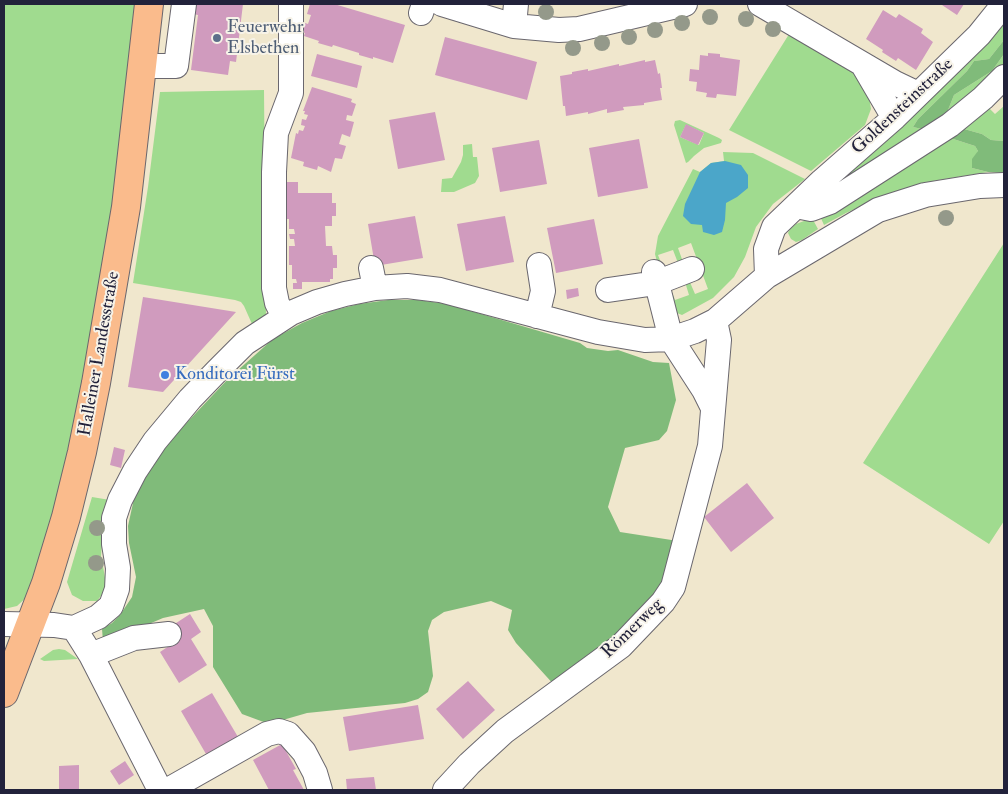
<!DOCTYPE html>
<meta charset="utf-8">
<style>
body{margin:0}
#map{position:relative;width:1008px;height:794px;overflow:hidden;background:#f0e7cd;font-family:"IM FELL Double Pica",serif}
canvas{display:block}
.frame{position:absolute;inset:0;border:5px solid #22223b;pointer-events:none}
</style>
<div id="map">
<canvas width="1008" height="794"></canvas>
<div class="frame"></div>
</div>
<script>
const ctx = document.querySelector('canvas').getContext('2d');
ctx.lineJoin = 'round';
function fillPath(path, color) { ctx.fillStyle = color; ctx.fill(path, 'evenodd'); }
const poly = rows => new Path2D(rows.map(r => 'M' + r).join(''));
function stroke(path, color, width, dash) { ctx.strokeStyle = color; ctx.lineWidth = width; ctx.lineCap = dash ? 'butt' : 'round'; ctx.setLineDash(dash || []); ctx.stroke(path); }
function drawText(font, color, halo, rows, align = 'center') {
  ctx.font = font + ' "IM FELL Double Pica",serif'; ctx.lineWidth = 4; ctx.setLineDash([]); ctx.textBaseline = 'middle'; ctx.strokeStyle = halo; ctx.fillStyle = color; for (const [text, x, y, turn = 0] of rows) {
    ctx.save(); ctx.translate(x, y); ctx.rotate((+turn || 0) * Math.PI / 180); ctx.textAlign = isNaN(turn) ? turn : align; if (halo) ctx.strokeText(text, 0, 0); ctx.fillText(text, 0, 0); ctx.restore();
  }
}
fillPath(poly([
 [4,4,140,4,120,167,71,459,29,595,17,606,4,609],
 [1004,19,1004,40,989,59,974,61,967,71,918,119,913,127,931,131,818,200],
 [791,31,852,70,868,90,871,109,865,125,811,171,729,130],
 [1004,54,1004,67,944,120,954,95,992,71],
 [264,90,266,316,252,324,244,306,241,302,235,300,133,283,148,187,160,92],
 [984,103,995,114,1004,106,1004,141,991,140,982,134,957,127],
 [680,120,719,138,722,140,721,143,704,148,694,156,688,162,686,163,674,125,675,121],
 [686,125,704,133,699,145,680,137],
 [944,136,975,146,978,151,972,168,988,172,933,181,886,195,846,213,824,225,819,214],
 [472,144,473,157,477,157,479,176,475,183,454,192,441,192,442,179,452,178,461,162,463,155,463,145],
 [723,152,753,153,805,179,773,204,756,227,745,257,734,277,713,298,682,315,677,313,666,289,670,287,675,300,689,295,685,282,689,280,695,294,708,289,691,243,678,248,683,262,678,263,673,250,658,255,663,268,659,270,655,254,658,236,693,169,700,172,711,163,724,161],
 [812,218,818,229,802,240,796,242,791,239,788,233,790,229,796,224],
 [1004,243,1004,521,989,544,863,463],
 [92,497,110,500,103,531,101,556,107,588,97,601,83,601,72,595,67,582],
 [59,649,65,650,78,659,44,661,40,659,53,650]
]), '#a0db8f');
fillPath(poly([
 [1004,40,1004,54,992,71,954,95,944,120,931,131,913,127,918,119,967,71,974,61,989,59],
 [957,127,982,134,991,140,1004,141,1004,173,988,172,972,168,972,159,978,151,975,146,944,136],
 [388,300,418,300,447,304,580,343,587,348,608,351,618,350,653,362,669,363,676,400,667,431,659,440,625,448,608,507,620,532,678,541,671,568,639,618,556,687,516,643,508,630,512,610,491,601,444,612,432,620,428,631,433,676,428,692,418,699,405,703,307,713,269,724,242,714,213,667,213,626,204,609,163,618,123,635,103,641,102,629,112,623,120,615,132,597,136,577,129,543,128,526,135,494,155,461,177,433,228,379,273,339,302,323,331,311,359,304]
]), '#80bb7a');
fillPath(poly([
 [725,161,741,165,748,175,748,188,737,197,726,203,725,220,722,232,714,235,703,232,702,225,691,224,683,216,685,204,700,172,711,163]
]), '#4ba6c9');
fillPath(poly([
 [189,4,243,4,236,62,230,61,228,75,191,70,198,15,188,13],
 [310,4,334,4,405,25,393,63,373,57,373,59,359,55,359,53,333,45,332,47,318,43,319,41,304,36,305,33,302,32,305,23,308,24,311,15,307,14],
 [943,4,964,4,957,15,942,5],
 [883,10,896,18,899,14,923,29,921,33,933,42,916,70,898,58,896,61,882,52,883,50,866,39],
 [445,37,537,62,527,100,435,75],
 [708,53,720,54,720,57,740,60,736,96,717,94,716,98,706,97,707,93,696,91,697,82,689,81,690,69,699,70,700,55,708,56],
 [317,54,362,66,357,88,311,76],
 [645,60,645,62,655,60,658,74,660,73,662,88,660,88,662,100,644,103,644,105,623,107,624,110,607,113,607,109,588,114,588,112,566,116,565,106,563,106,560,76,572,74,572,72,588,69,588,71,619,64,619,66],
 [312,87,352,99,351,102,356,104,352,116,347,115,346,120,354,122,350,137,342,134,339,144,346,146,342,159,335,158,331,172,318,166,317,170,303,166,304,162,291,158,296,133,298,134,299,130,303,131,305,126,301,125,302,119,306,120,308,115,304,114,305,111,303,111],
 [435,112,445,160,398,169,389,120],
 [686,124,704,133,698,145,680,137],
 [639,139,648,188,598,197,589,148],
 [539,140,547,184,500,192,492,148],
 [286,182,298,182,298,193,332,193,332,203,336,203,336,216,332,216,332,226,325,226,326,246,332,246,333,255,337,255,337,268,333,268,333,279,330,279,330,282,302,282,302,289,293,289,293,283,297,283,296,279,292,279,292,265,289,265,289,246,295,246,294,239,290,239,289,234,295,234,294,229,289,229,289,219,284,219],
 [415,216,423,258,375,266,368,224],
 [505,216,514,262,466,271,457,224],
 [594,219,603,264,556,273,547,228],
 [578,288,579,296,567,299,566,290],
 [143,297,236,312,163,392,128,387],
 [114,447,125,450,121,468,110,465],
 [747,483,774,518,731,552,704,517],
 [190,614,201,632,191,639,207,665,179,683,160,652,178,640,170,627],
 [468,681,495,710,463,739,436,709],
 [212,693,238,737,206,754,181,711],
 [418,705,424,739,349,751,343,717],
 [282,744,296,769,293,770,304,790,269,790,253,760],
 [125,761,134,775,119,785,110,771],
 [79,765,79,790,59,790,59,766],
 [374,777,376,790,347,790,346,779]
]), '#d09bbe');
const minor = poly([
 [442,4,514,26,559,30,579,29,685,4],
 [760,4,895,83,918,94],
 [421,13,424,4],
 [514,26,516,4],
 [863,65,894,118],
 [142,66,176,66,184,4],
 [796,206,811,209,830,202,950,125,983,98,1004,77],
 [371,268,375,288],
 [654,272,671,339,704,390,713,408],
 [767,276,766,249,774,227,822,181,894,118,979,35,1004,4],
 [608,290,656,283,692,269],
 [537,316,543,291,539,265],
 [284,317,277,303,274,288,274,172,276,133,291,93,291,4],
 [4,624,54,625,74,628,98,617,111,606,117,589,118,568,114,544,114,518,120,500,135,471,155,441,190,399,217,371,245,343,291,313,317,302,345,294,375,288,407,286,440,290,598,332,645,340,671,339,695,331,715,321,767,276,878,210,925,195,980,186,1004,185],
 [74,628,91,655,160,790],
 [91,655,134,638,169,634],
 [168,790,267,734,279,731,288,734,304,752,315,773,320,790],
 [445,790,469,764,505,731,621,646,663,602,673,587,710,446,719,340,715,321]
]);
const major = poly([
 [4,693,46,583,66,517,82,452,96,383,126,207,149,4]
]);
stroke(minor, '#6a676e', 26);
stroke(major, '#6a676e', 30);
stroke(minor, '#fff', 24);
stroke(major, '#fabb8c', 28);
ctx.fillStyle = '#94998a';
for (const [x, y] of [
 [546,12],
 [710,17],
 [746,19],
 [682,23],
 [773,29],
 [655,30],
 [629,37],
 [602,43],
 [573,48],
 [946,218],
 [97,528],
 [96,563]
]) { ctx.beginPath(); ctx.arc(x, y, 8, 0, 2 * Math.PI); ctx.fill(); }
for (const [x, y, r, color] of [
 [217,38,5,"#5c6f8a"],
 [165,375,5,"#3f7fe0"]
]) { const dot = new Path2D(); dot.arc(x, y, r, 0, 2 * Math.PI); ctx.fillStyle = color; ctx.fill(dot); stroke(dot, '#f7f3e8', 2); }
drawText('18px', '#4e5e75', '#f7f3e8', [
 ["Feuerwehr",227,28],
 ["Elsbethen",227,49]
], 'left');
drawText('18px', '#22223b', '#f7f3e8', [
 ["Goldensteinstraße",903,107,-43],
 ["Halleiner Landesstraße",100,354,-80],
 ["Römerweg",633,629,-44]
]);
drawText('18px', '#366cbe', '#f7f3e8', [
 ["Konditorei Fürst",175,375]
], 'left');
</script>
